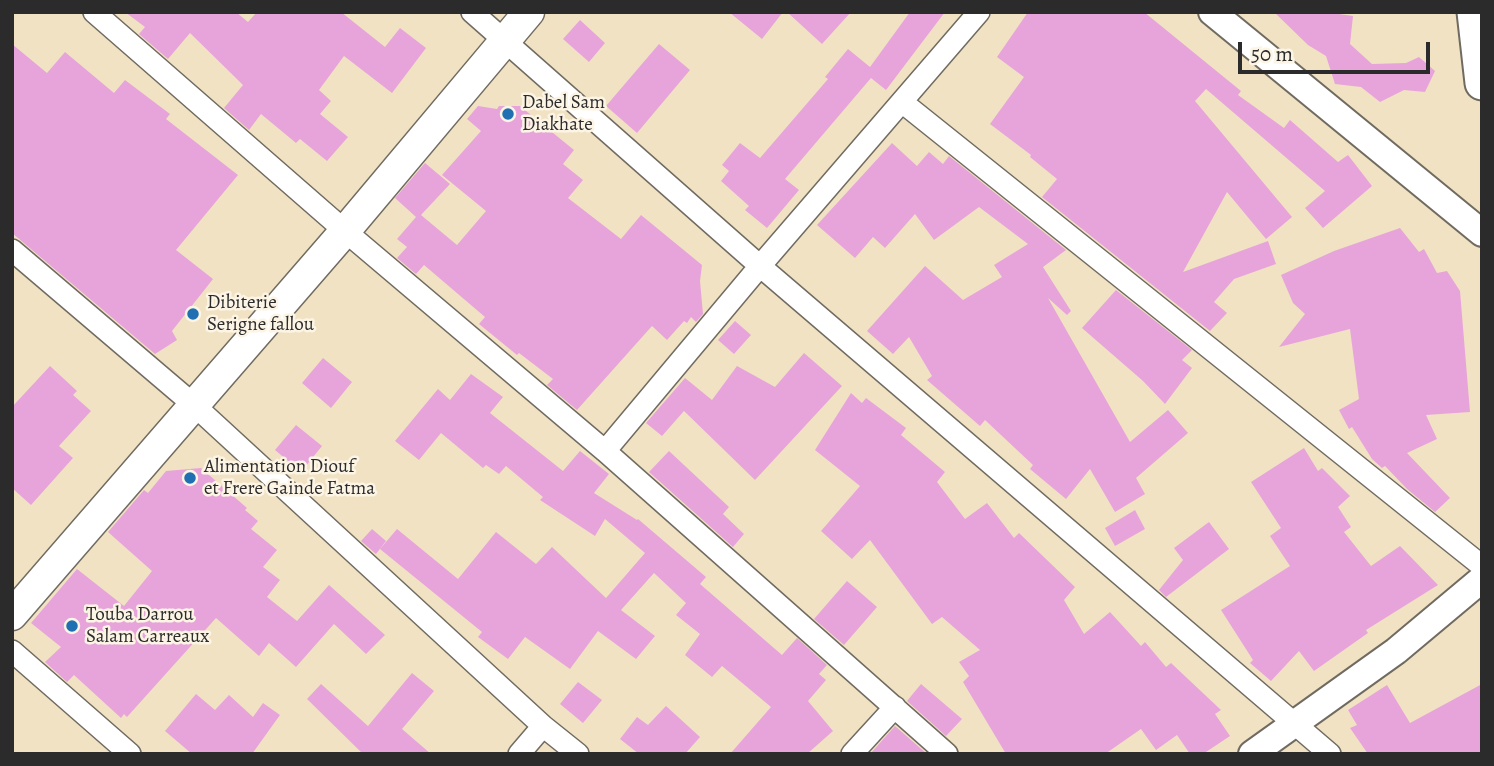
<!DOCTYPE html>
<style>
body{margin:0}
#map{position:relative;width:1494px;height:766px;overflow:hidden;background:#f1e2c4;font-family:Alegreya,serif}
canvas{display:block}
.frame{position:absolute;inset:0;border:14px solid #2b2b2b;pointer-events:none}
.scale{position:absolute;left:1238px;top:42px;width:192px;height:32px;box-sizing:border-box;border:4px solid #2b2b2b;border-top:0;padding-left:9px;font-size:21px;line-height:24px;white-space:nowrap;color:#2b2b2b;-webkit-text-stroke:5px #fcf5e5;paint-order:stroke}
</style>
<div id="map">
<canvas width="1494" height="766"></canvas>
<div class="frame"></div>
<div class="scale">50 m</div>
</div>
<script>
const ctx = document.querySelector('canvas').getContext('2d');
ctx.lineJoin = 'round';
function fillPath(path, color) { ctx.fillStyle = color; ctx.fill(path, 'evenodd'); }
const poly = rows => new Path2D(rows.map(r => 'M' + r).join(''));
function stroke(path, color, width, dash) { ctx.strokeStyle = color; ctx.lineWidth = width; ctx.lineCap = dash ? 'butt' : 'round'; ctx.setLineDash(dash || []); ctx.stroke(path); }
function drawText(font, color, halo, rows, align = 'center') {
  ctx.font = font + ' Alegreya,serif'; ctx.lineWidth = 5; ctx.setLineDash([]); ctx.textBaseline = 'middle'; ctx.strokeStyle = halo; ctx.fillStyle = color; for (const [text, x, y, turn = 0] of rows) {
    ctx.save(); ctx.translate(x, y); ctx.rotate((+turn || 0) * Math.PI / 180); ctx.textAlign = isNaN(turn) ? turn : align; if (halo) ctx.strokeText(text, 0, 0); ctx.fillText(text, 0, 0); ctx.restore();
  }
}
fillPath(poly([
 [125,12,236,12,248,22,257,12,341,12,385,47,400,28,426,48,392,93,344,56,319,90,331,101,320,114,348,137,327,161,300,139,296,143,261,114,249,130,224,108,243,85,190,33,168,59,139,34,145,27],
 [729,12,783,12,762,39],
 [787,12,851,12,822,44],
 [910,12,945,12,886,90,871,78,785,179,799,190,767,228,745,210,749,206,721,181,729,171,722,165,740,143,760,158,828,79,825,77,848,49,870,67],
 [1028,12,1144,12,1241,91,1238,95,1284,128,1290,120,1338,162,1348,155,1372,186,1323,228,1305,208,1325,191,1206,89,1195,101,1292,217,1266,239,1227,192,1183,272,1268,241,1276,264,1234,279,1214,302,1227,313,1210,331,1042,197,1057,179,1030,157,1031,155,990,124,1024,77,997,57],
 [1274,12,1325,12,1353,16,1350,44,1372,64,1406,63,1419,57,1435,71,1425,92,1404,90,1380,102,1361,87,1335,84,1326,56,1308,45],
 [580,20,605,43,589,62,563,39],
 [12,44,47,73,65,52,114,93,125,80,170,114,166,119,238,175,176,250,213,279,172,331,177,340,155,354,12,233],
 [659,44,690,70,637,133,606,106],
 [478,106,497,109,499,106,520,106,574,150,563,164,583,180,568,198,621,239,641,215,702,265,700,281,703,314,696,322,691,317,687,323,684,321,667,340,652,326,577,410,547,385,553,379,519,353,517,355,479,324,485,317,424,265,416,274,397,258,407,247,397,239,416,217,395,198,425,163,450,184,421,215,457,245,486,211,442,175,481,131,467,119],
 [892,143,917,166,929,152,943,164,949,156,1066,250,1043,267,1071,311,1067,315,1048,298,1130,442,1168,410,1188,433,1136,478,1145,494,1115,512,1090,469,1066,499,1030,469,1033,465,985,420,980,426,927,380,932,376,909,337,893,354,867,331,925,266,963,300,1002,277,994,265,1028,244,979,207,934,240,915,214,885,248,873,237,855,258,817,225],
 [1400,228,1419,252,1424,249,1437,273,1447,271,1460,291,1470,412,1426,415,1437,439,1407,453,1450,498,1435,512,1407,489,1385,466,1382,468,1372,459,1352,427,1349,429,1339,410,1359,399,1350,329,1279,347,1305,314,1293,303,1281,275,1334,251],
 [1116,290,1192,350,1182,360,1192,368,1165,404,1143,381,1082,328],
 [735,321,751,335,734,354,718,340],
 [804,353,842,386,755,480,684,411,662,436,646,423,685,378,712,400,737,366,775,387],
 [323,358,352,382,331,408,302,383],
 [50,366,77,391,73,395,91,411,59,446,73,458,31,505,12,488,12,407],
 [471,374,503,397,490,413,563,471,580,451,609,474,594,493,637,520,638,519,706,577,700,584,782,655,797,638,827,665,819,674,826,680,808,701,833,731,807,754,730,754,771,707,722,666,712,677,685,655,700,634,676,615,686,603,654,573,621,610,655,636,636,659,598,631,570,669,525,637,508,659,478,637,482,632,380,549,397,529,458,579,496,532,536,564,552,547,606,598,645,553,605,519,595,536,540,500,543,497,506,466,499,474,486,465,483,468,441,433,419,460,395,441,438,389,450,400],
 [851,393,862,403,866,398,906,428,901,435,945,472,937,482,965,519,987,503,1014,538,1019,533,1075,587,1064,600,1084,634,1110,612,1141,646,1145,642,1166,667,1171,663,1221,710,1215,714,1230,736,1203,754,1190,754,1177,735,1156,750,1141,729,1105,754,1006,754,963,682,969,676,959,662,980,650,942,617,932,624,870,540,852,559,821,531,860,486,815,450],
 [296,425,322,446,301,472,275,450],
 [1304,448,1318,471,1322,468,1350,496,1338,507,1351,527,1344,532,1371,566,1400,546,1438,585,1366,630,1368,633,1314,671,1299,651,1271,681,1250,663,1253,660,1221,610,1290,566,1270,536,1281,528,1251,482],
 [669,451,729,507,723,514,744,534,733,547,649,472],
 [201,468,247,508,245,510,258,521,251,529,277,550,263,567,280,580,267,597,297,621,329,585,385,635,366,654,334,624,296,667,269,643,259,656,216,618,127,717,124,714,121,718,74,675,67,682,45,662,61,647,31,623,77,569,124,606,152,571,108,532,144,490,148,493,166,471],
 [1135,510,1145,529,1115,546,1105,528],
 [1209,522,1229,549,1166,597,1159,590,1183,560,1174,548],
 [372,529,386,541,376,554,361,541],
 [847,581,877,607,844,645,814,619],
 [412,673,434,691,402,729,431,754,363,754,307,699,321,684,368,726],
 [578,682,602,700,583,723,560,704],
 [921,684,962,719,946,736,907,701],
 [1482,684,1482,754,1368,754,1350,728,1357,725,1348,710,1387,685,1410,723],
 [196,694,215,710,229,695,253,717,263,703,280,715,252,754,192,754,165,731],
 [666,706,700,737,685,754,639,754,620,739,637,717,648,725],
 [895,726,927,754,870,754]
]), '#e7a4db');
const minor = poly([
 [94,12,345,231,605,451,947,754],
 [472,12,760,266,1330,754],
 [902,102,1482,566],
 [12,250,194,405,543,726,578,754],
 [605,451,760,266,979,12],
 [12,651,130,754],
 [519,754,543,726],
 [852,754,895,707]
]);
const tertiary = poly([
 [1212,12,1482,233],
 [1252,754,1396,651,1482,579]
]);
const secondary = poly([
 [12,615,345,231,529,12]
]);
const primary = poly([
 [1474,12,1482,83]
]);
stroke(minor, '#706b61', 24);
stroke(tertiary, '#706b61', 30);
stroke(secondary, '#706b61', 33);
stroke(primary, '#706b61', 37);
stroke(minor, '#fff', 21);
stroke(tertiary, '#fff', 26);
stroke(secondary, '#fff', 30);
stroke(primary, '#fff', 33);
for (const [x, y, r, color] of [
 [508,114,7,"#1f6fb2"],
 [193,314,7,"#1f6fb2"],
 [190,478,7,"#1f6fb2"],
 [72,626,7,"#1f6fb2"]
]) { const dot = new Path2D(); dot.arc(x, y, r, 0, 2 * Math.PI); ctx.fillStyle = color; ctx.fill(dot); stroke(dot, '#fcf5e5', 2.5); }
drawText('19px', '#2b2b2b', '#fcf5e5', [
 ["Dabel Sam",522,103],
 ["Diakhate",522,125],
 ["Dibiterie",207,303],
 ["Serigne fallou",207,325],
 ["Alimentation Diouf",204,467],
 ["et Frere Gainde Fatma",204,489],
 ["Touba Darrou",86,615],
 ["Salam Carreaux",86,637]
], 'left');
</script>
